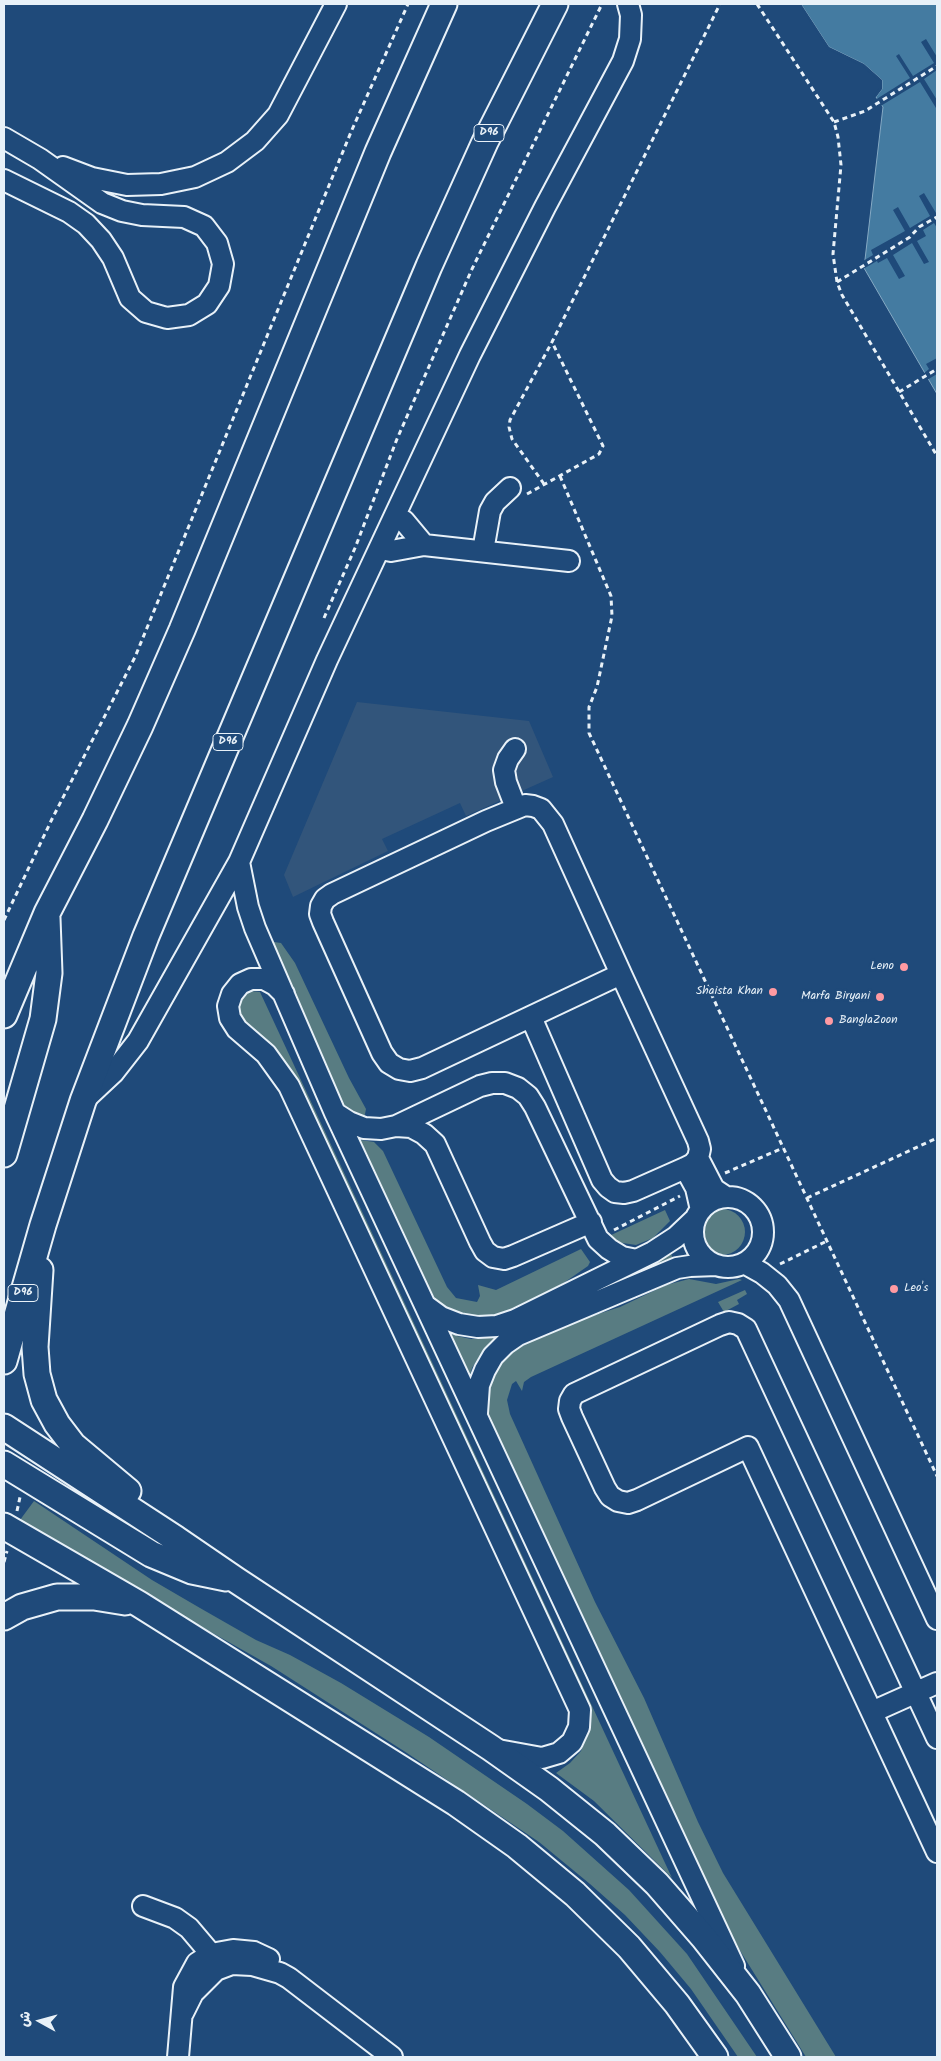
<!DOCTYPE html>
<meta charset="utf-8">
<style>
body{margin:0}
#map{position:relative;width:941px;height:2061px;overflow:hidden;background:#1f4a7a;font-family:Kalam,"Playpen Sans Arabic",sans-serif}
canvas{display:block}
.frame{position:absolute;inset:0;border:5px solid #e8f1f8;pointer-events:none}
.north{position:absolute;left:15px;top:1996px;width:50px;height:50px;-webkit-text-stroke:4px #1f4a7a;paint-order:stroke;rotate:277deg;font-size:14px;font-weight:700;line-height:20px;text-align:center;color:#e8f1f8}
.north::after{content:'';display:block;margin:auto;width:18px;height:22px;background:#e8f1f8;clip-path:polygon(50% 0,100% 100%,50% 72%,0 100%)}
</style>
<div id="map">
<canvas width="941" height="2061"></canvas>
<div class="frame"></div>
<div class="north">ش</div>
</div>
<script>
const ctx = document.querySelector('canvas').getContext('2d');
ctx.lineJoin = 'round';
function fillPath(path, color) { ctx.fillStyle = color; ctx.fill(path, 'evenodd'); }
const poly = rows => new Path2D(rows.map(r => 'M' + r).join(''));
function stroke(path, color, width, dash) { ctx.strokeStyle = color; ctx.lineWidth = width; ctx.lineCap = dash ? 'butt' : 'round'; ctx.setLineDash(dash || []); ctx.stroke(path); }
function drawText(font, color, halo, rows, align = 'center') {
  ctx.font = font + ' Kalam,sans-serif'; ctx.lineWidth = 5; ctx.setLineDash([]); ctx.textBaseline = 'middle'; ctx.strokeStyle = halo; ctx.fillStyle = color; for (const [text, x, y, turn = 0] of rows) {
    ctx.save(); ctx.translate(x, y); ctx.rotate((+turn || 0) * Math.PI / 180); ctx.textAlign = isNaN(turn) ? turn : align; if (halo) ctx.strokeText(text, 0, 0); ctx.fillText(text, 0, 0); ctx.restore();
  }
}
fillPath(poly([
 [357,702,529,721,553,777,466,816,460,803,382,839,388,851,293,897,284,875]
]), '#32557b');
fillPath(poly([
 [274,942,281,943,295,963,349,1078,366,1109,364,1119,349,1118,263,950],
 [251,991,260,992,672,1878,594,1801,556,1773,570,1763,581,1751,587,1735,587,1719,290,1084,240,1027,237,1003,243,995],
 [361,1140,374,1142,383,1151,447,1287,456,1298,477,1302,480,1296,478,1285,496,1290,581,1249,590,1262,588,1266,542,1298,485,1323,435,1308,350,1142],
 '699 1232a23 23 0 1 1 46 0a23 23 0 1 1-46 0Z',
 [665,1210,670,1221,653,1238,636,1245,616,1242,609,1236],
 [671,1254,673,1258,503,1337,491,1345,479,1357,472,1368,466,1390,441,1330,457,1336,471,1339,487,1338],
 [689,1279,716,1284,739,1279,742,1280,531,1377,524,1382,522,1391,516,1381,512,1384,507,1400,510,1414,595,1602,644,1698,698,1822,723,1873,836,2057,806,2057,726,1928,484,1425,482,1388,501,1354,551,1329,620,1307,666,1285],
 [745,1290,747,1294,737,1300,739,1304,724,1312,718,1302],
 [34,1501,152,1580,200,1608,256,1640,290,1655,341,1683,429,1737,527,1804,563,1831,629,1890,687,1954,757,2057,738,2057,691,1989,660,1952,625,1915,590,1884,539,1842,407,1753,271,1666,140,1592,20,1520]
]), '#587c82');
const water = poly([
 [801,4,937,4,937,394,864,268,883,107,876,97,882,89,882,80,864,64,829,47,801,4]
]);
fillPath(water, '#447ba1');
stroke(water, '#86aac4', 1);
fillPath(poly([
 [799,4,801,4,829,47,864,64,882,80,882,89,876,97,874,96,879,88,879,81,862,66,827,49],
 [926,39,937,57,937,70,924,79,937,100,937,107,936,108,920,82,879,107,875,100,910,78,896,56,899,54,913,76,934,63,921,42],
 [924,193,936,213,937,212,937,228,934,223,923,230,926,236,917,241,929,262,924,264,912,243,893,255,905,276,899,279,887,258,878,263,877,261,863,269,863,261,873,255,871,250,905,231,893,210,898,207,910,228,930,216,919,196],
 [937,358,937,374,927,380,923,374,929,369,926,364]
]), '#1f4a7a');
const minor = poly([
 [4,138,40,159,102,203,122,211,142,215,184,217,204,226,217,243,223,264,219,286,207,304,189,315,167,318,146,312,130,298,113,258,101,240,86,224,69,212,4,180],
 [63,167,92,178,127,185,161,184,195,177,227,162,255,141,278,115,336,4],
 [395,516,404,521,424,545],
 [380,549,391,551,424,545,569,561],
 [483,551,490,511,495,502,510,488],
 [515,749,508,759,504,770,506,782,516,808],
 [525,805,533,806,541,809,553,824,621,974,422,1068,410,1071,399,1069,389,1063,382,1053,323,922,320,914,321,906,325,899,332,894,486,821,525,805],
 [239,862,248,907,255,928,335,1113,734,1966],
 [284,994,275,985,264,979,251,979,240,984,232,994,228,1006,230,1018,237,1029,266,1054,289,1086,580,1710,579,1727,572,1742,559,1753,542,1758,498,1750],
 [531,1017,602,1180,608,1187,615,1192,624,1193,633,1191,685,1168,693,1164,698,1158,700,1149,698,1141,621,974],
 [83,1101,113,1073,138,1041,239,862,327,660,470,355,545,207,623,61,630,39,631,15,628,4],
 [335,1113,349,1122,364,1128,381,1129,396,1126,480,1086,492,1083,505,1083,518,1088,528,1096,535,1107,598,1239,609,1249,622,1257,637,1260],
 [396,1126,411,1127,424,1134,435,1144,480,1242,485,1251,493,1257,504,1259,513,1256,591,1222],
 [698,1158,714,1189,726,1197],
 [685,1168,696,1188,701,1210],
 '693 1232a35 35 0 1 1 70 0a35 35 0 1 1-70 0Z',
 [744,1263,762,1273,777,1285,789,1300,937,1619],
 [426,1306,441,1317,459,1324,478,1327,497,1326,515,1320,653,1252,676,1237,696,1218],
 [477,1413,479,1385,485,1370,493,1356,505,1344,518,1335,677,1268,690,1266,717,1265],
 [872,1712,937,1683],
 [937,1738,746,1329,738,1324,729,1322,720,1325,574,1394,570,1401,569,1409,572,1417,605,1488,610,1496,618,1501,628,1503,637,1500,748,1447,937,1852],
 [143,1906,175,1918,189,1928,211,1954],
 [183,2013,193,1993,216,1970,232,1964,252,1965,280,1973,289,1978,392,2057],
 [178,2057,184,1987,197,1963,211,1954,233,1950,254,1952,269,1959]
]);
const major = poly([
 [4,1015,47,913,95,820,140,726,182,630,378,152,444,4],
 [4,1154,43,1019,49,973,47,918],
 [40,1270,35,1347,37,1374,44,1400,57,1424,73,1445,128,1491],
 [4,1361,43,1225,83,1101,146,936,429,266,485,142,555,4],
 [4,1427,176,1539,236,1580,491,1748,549,1789,605,1834,657,1884,704,1938,748,1994,788,2057],
 [4,1464,151,1554,192,1571,226,1578],
 [4,1526,139,1604,456,1803,517,1846,575,1894,629,1947,677,2004,715,2057],
 [4,1617,22,1607,57,1597,94,1597,125,1602]
]);
stroke(minor, '#e8f1f8', 24);
stroke(major, '#e8f1f8', 29);
stroke(poly([
 [757,4,834,122,838,137,841,165,833,254,837,282,842,295,937,456],
 [834,122,865,111,937,66],
 [837,282,910,237,919,227,937,217],
 [899,392,937,369],
 [560,476,611,596,612,616,597,687,589,707,589,733,937,1476],
 [544,484,512,439,509,427,510,420,552,342,720,4],
 [527,494,599,454,603,446,552,342],
 [324,618,355,548,397,439,472,269,602,4],
 [4,920,52,819,135,657,351,132,408,4],
 [725,1173,783,1148],
 [807,1198,937,1138],
 [614,1230,680,1196],
 [780,1264,827,1241],
 [17,1511,20,1497],
 [4,1562,7,1551]
]), '#e8f1f8', 3, [5, 4]);
stroke(minor, '#1f4a7a', 20);
stroke(major, '#1f4a7a', 25);
for (const [x, y, r, color] of [
 [904,967,5,"#ff9aa2"],
 [773,992,5,"#ff9aa2"],
 [880,997,5,"#ff9aa2"],
 [829,1021,5,"#ff9aa2"],
 [894,1289,5,"#ff9aa2"]
]) { const dot = new Path2D(); dot.arc(x, y, r, 0, 2 * Math.PI); ctx.fillStyle = color; ctx.fill(dot); stroke(dot, '#1f4a7a', 2); }
for (const [x, y, w] of [
 [489,133,30],
 [228,742,30],
 [23,1293,30]
]) { const box = new Path2D(); box.roundRect(x - w / 2, y - 8.5, w, 17, 4); ctx.fillStyle = '#1f4a7a'; ctx.fill(box); stroke(box, '#e8f1f8', 1); }
drawText('bold 11px', '#e8f1f8', null, [
 ["D96",489,133],
 ["D96",228,742],
 ["D96",23,1293]
]);
drawText('12px', '#e8f1f8', '#1f4a7a', [
 ["Leno",894,967],
 ["Shaista Khan",763,992],
 ["Marfa Biryani",870,997],
 ["BanglaZoon",839,1021,"left"],
 ["Leo's",904,1289,"left"]
], 'right');
</script>
